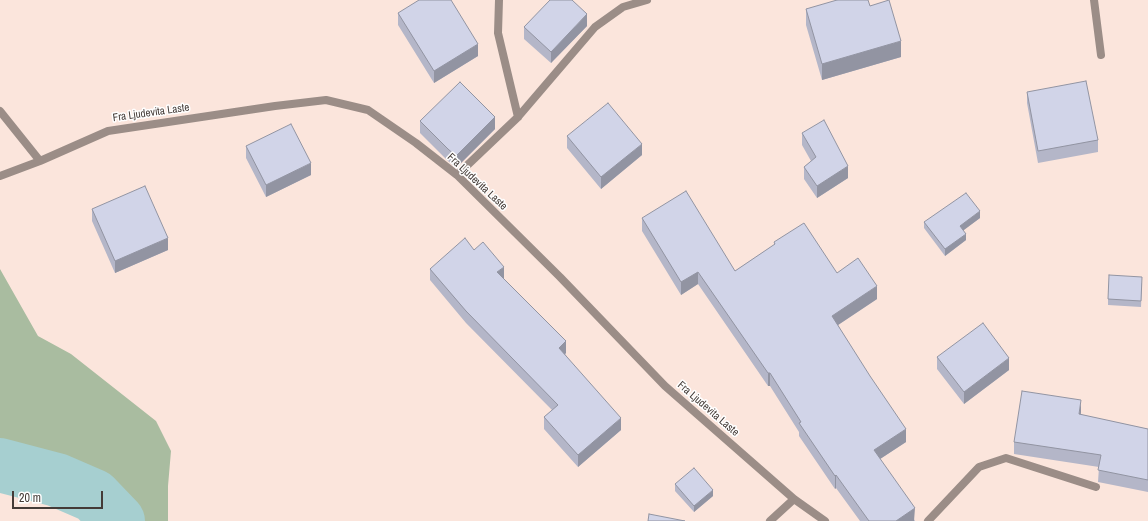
<!DOCTYPE html>
<style>
body{margin:0}
#map{position:relative;width:1148px;height:521px;overflow:hidden;background:#fbe5dc;font-family:"Archivo Narrow",sans-serif}
canvas{display:block}
.scale{position:absolute;left:12px;top:491px;width:91px;height:18px;box-sizing:border-box;border:2px solid #443b37;border-top:0;padding-left:5px;font-size:12px;line-height:14px;white-space:nowrap;color:#443b37;-webkit-text-stroke:3px #fff;paint-order:stroke}
</style>
<div id="map">
<canvas width="1148" height="521"></canvas>
<div class="scale">20 m</div>
</div>
<script>
const ctx = document.querySelector('canvas').getContext('2d');
ctx.lineJoin = 'round';
function fillPath(path, color) { ctx.fillStyle = color; ctx.fill(path, 'evenodd'); }
const poly = rows => new Path2D(rows.map(r => 'M' + r).join(''));
function stroke(path, color, width, dash) { ctx.strokeStyle = color; ctx.lineWidth = width; ctx.lineCap = dash ? 'butt' : 'round'; ctx.setLineDash(dash || []); ctx.stroke(path); }
function drawText(font, color, halo, rows, align = 'center') {
  ctx.font = font + ' "Archivo Narrow",sans-serif'; ctx.lineWidth = 3; ctx.setLineDash([]); ctx.textBaseline = 'middle'; ctx.strokeStyle = halo; ctx.fillStyle = color; for (const [text, x, y, turn = 0] of rows) {
    ctx.save(); ctx.translate(x, y); ctx.rotate((+turn || 0) * Math.PI / 180); ctx.textAlign = isNaN(turn) ? turn : align; if (halo) ctx.strokeText(text, 0, 0); ctx.fillText(text, 0, 0); ctx.restore();
  }
}
fillPath(poly([
 [0,269,38,336,71,354,156,421,171,451,168,486,168,521,134,521,90,473,0,442]
]), '#a9bca0');
stroke(poly([
 [0,465,57,480,94,496,118,521]
]), '#a6cfd0', 54);
stroke(poly([
 [499,0,498,33,518,117],
 [1094,0,1101,55],
 [0,111,40,161],
 [457,175,518,117,595,27,623,7,647,0],
 [0,176,40,161,108,131,275,106,326,100,368,110,416,143,457,175,560,277,665,386,794,499,825,521],
 [770,521,794,499],
 [928,521,979,467,1006,458,1096,487]
]), '#9b8d87', 8);
fillPath(poly([
 [870,6,901,57,822,80,806,25,806,9],
 [398,13,478,56,434,83,398,25],
 [587,26,551,63,524,39,524,27],
 [1027,92,1098,140,1098,152,1038,163,1027,103],
 [420,121,495,129,456,168,448,161,420,133],
 [802,133,848,178,817,198,804,179,804,167,811,161,802,145],
 [567,136,642,155,601,189,567,148],
 [246,146,311,175,266,197,246,158],
 [92,209,168,250,115,273,92,221],
 [642,218,735,271,774,245,774,242,837,273,877,299,838,325,906,442,880,459,915,521,860,521,836,488,835,489,799,436,799,432,770,386,768,386,698,284,681,295,642,231],
 [980,218,963,230,966,240,945,256,924,228,924,222],
 [474,250,504,279,566,353,565,354,621,430,578,467,544,429,544,417,552,410,466,323,430,280,430,269],
 [1142,283,1141,307,1108,305,1108,299],
 [937,357,1009,370,964,404,937,369],
 [1081,412,1081,415,1148,429,1148,492,1098,482,1099,467,1014,454,1014,442],
 [675,484,713,496,694,512,675,491]
]), '#b4b6c8');
fillPath(poly([
 [587,14,587,26,551,63,551,52],
 [901,41,901,57,822,80,822,64],
 [478,44,478,56,434,83,434,71],
 [495,117,495,129,456,168,456,156],
 [642,144,642,155,601,189,601,177],
 [311,163,311,175,266,197,266,185],
 [848,166,848,178,817,198,817,186],
 [980,211,980,218,960,233,960,226],
 [966,234,966,240,945,256,945,249],
 [168,238,168,250,115,273,115,261],
 [504,267,504,279,497,272],
 [698,272,698,284,681,295,681,282],
 [877,286,877,299,832,329,832,316],
 [566,341,566,353,559,360,559,348],
 [1009,358,1009,370,964,404,964,392],
 [768,373,770,373,770,386,768,386],
 [1081,400,1081,412,1079,426,1079,414],
 [621,418,621,430,578,467,578,455],
 [906,429,906,442,874,463,874,450],
 [836,475,836,488,835,489,835,476],
 [713,490,713,496,694,512,694,506],
 [915,508,914,521,896,521]
]), '#9294a2');
const building = poly([
 [419,0,451,0,478,44,434,71,398,13,419,0],
 [550,0,572,0,587,14,551,52,524,27,550,0],
 [837,0,868,0,870,6,889,0,901,41,822,64,806,9,837,0],
 [1086,81,1098,140,1038,151,1027,92,1086,81],
 [460,82,495,117,456,156,448,149,420,121,460,82],
 [608,103,642,144,601,177,567,136,608,103],
 [824,120,848,166,817,186,804,167,816,157,802,133,824,120],
 [291,124,311,163,266,185,246,146,291,124],
 [145,186,168,238,115,261,92,209,145,186],
 [686,191,735,271,775,244,774,242,804,223,837,273,858,258,877,286,832,316,870,376,906,429,874,450,915,508,896,521,869,521,836,475,835,476,799,423,801,422,770,373,768,373,698,272,681,282,642,218,686,191],
 [966,193,980,211,960,226,966,234,945,249,924,222,966,193],
 [465,238,474,250,483,242,504,267,497,272,566,341,559,348,621,418,578,455,544,417,558,405,466,311,430,269,465,238],
 [1109,275,1142,277,1141,301,1108,299,1109,275],
 [983,323,1009,358,964,392,937,357,983,323],
 [1022,391,1081,400,1079,414,1148,429,1148,480,1098,470,1101,455,1014,442,1022,391],
 [694,468,713,490,694,506,675,484,694,468],
 [649,514,685,521,648,521,649,514]
]);
fillPath(building, '#d1d4e8');
stroke(building, '#9294a2', 1);
drawText('11px', '#443b37', '#fff', [
 ["Fra Ljudevita Laste",151,113,-8],
 ["Fra Ljudevita Laste",477,182,43],
 ["Fra Ljudevita Laste",708,409,41]
]);
</script>
